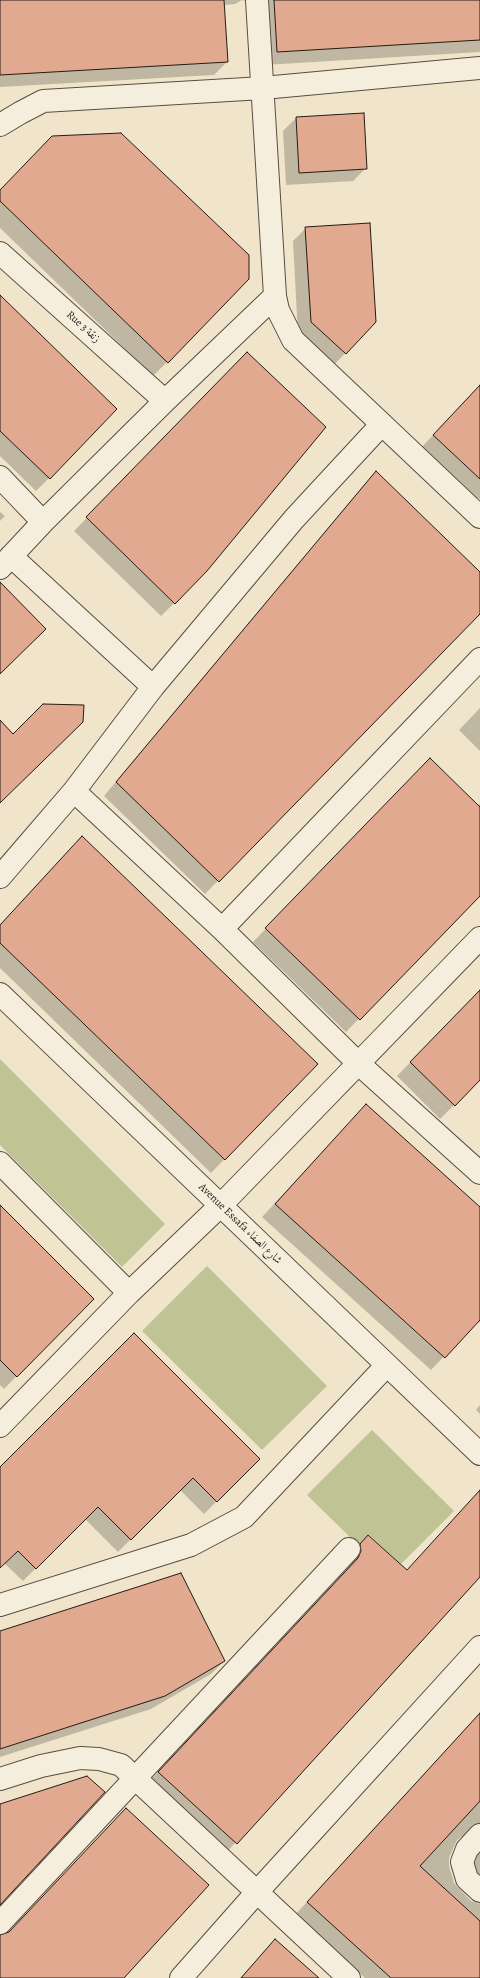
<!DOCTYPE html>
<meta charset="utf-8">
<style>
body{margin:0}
canvas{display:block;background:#f0e5cb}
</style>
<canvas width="480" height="1978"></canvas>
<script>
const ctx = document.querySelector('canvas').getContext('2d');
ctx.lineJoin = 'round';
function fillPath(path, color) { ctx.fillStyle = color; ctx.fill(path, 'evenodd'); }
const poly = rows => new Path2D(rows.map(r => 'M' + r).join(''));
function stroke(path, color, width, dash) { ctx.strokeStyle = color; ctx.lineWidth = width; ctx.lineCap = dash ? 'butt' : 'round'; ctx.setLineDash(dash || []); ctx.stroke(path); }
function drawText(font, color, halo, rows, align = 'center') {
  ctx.font = font + ' Alegreya,Amiri,serif'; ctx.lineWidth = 4; ctx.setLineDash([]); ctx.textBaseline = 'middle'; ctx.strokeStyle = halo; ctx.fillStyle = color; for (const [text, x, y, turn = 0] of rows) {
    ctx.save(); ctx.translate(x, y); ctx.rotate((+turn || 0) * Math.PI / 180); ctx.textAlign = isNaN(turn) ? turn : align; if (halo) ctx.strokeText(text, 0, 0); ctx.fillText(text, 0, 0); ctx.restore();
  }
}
fillPath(poly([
 [0,1059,165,1224,122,1267,0,1145],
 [207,1266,327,1386,262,1450,142,1331],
 [372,1430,454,1511,401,1564,369,1535,359,1546,307,1495]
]), '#c0c393');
fillPath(poly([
 [0,0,480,0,480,52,264,65,251,3,242,0,235,4,224,5,227,62,214,75,0,87],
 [296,118,366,168,353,181,286,185,283,131],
 [0,191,167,362,153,376,0,228],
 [306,228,375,322,332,367,298,335,293,241],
 [0,297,49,478,36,491,0,456],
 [235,366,207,571,161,616,74,531],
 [480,406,480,499,467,496,419,450,450,417],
 [376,473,480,574,480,613,205,894,104,796,363,486],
 [0,512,5,516,0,521],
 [480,708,480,751,459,730],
 [417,773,477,806,480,803,480,895,346,1032,253,942],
 [82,837,317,1064,211,1173,0,968,0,925],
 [480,991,480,1079,440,1119,397,1076],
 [366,1105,480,1208,480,1323,478,1321,431,1370,262,1217],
 [0,1207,92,1299,4,1389,0,1385],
 [480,1405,480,1414,476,1410],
 [259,1459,204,1514,180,1490,118,1552,85,1519,23,1581,4,1563,0,1567,0,1468],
 [480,1514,480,1575,223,1856,146,1785,345,1572,356,1549,369,1536,407,1570],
 [0,1632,224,1661,211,1674,151,1709,0,1757],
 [480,1713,480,1978,365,1978,295,1915],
 [469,1835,480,1851,465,1870,479,1904,471,1901,454,1883,449,1866,449,1858,457,1840,462,1836],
 [275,1940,317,1978,240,1978]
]), '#0003');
const building = poly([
 [0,0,224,0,228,62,0,75,0,0],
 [274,0,480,0,480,40,277,52,274,0],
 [364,113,367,169,299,173,296,117,364,113],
 [121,133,249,255,249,279,168,363,0,201,0,190,52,136,121,133],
 [370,223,376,322,346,354,311,322,305,227,370,223],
 [0,295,117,409,50,479,0,431,0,295],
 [247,352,326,427,207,571,175,604,86,517,247,352],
 [480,385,480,479,433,435,480,385],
 [376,471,480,572,480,614,219,882,116,782,376,471],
 [0,582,46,629,0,674,0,582],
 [43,704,84,705,83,722,0,803,0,720,13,734,43,704],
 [430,758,480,807,480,896,360,1020,265,928,430,758],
 [82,836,318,1064,225,1160,0,943,0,925,82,836],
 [480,990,480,1080,455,1106,410,1062,480,990],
 [366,1104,480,1207,480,1320,445,1358,275,1204,366,1104],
 [0,1205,94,1299,17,1377,0,1360,0,1205],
 [134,1333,260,1459,217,1502,193,1478,131,1540,98,1507,36,1569,18,1551,0,1568,0,1467,134,1333],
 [480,1490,480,1577,237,1844,158,1772,358,1558,361,1551,360,1544,368,1535,407,1570,480,1490],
 [181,1573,225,1661,165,1696,0,1749,0,1631,181,1573],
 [480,1713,480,1801,420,1866,480,1921,480,1978,391,1978,307,1902,480,1713],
 [87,1776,105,1792,0,1905,0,1804,87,1776],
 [126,1808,209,1885,124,1978,0,1978,0,1935,9,1932,126,1808],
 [275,1939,319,1978,241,1978,275,1939]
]);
fillPath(building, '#e1a98f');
stroke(building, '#271a15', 1);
const minor = poly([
 [257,0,275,296,278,310,293,340,480,517],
 [0,125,20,113,43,101,263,88,480,68],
 [0,253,165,401],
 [0,477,43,522],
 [11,556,153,687],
 [0,568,43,522,165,401,275,296],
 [74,791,222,929,359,1064,480,1173],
 [0,877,74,791,153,687,294,519,382,424],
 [222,929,480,659],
 [0,994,480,1454],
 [0,1163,129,1293],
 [0,1426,129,1293,221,1205,480,938],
 [0,1605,191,1545,244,1517,387,1365],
 [0,1779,41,1766,80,1758,99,1759,121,1765,349,1978],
 [480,1835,467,1849,462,1862,467,1879,480,1891],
 [0,1923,349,1549],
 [181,1978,257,1892,480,1647]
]);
stroke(minor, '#594d42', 24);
stroke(minor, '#f5eedd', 22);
drawText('11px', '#271a15', '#f5eedd', [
 ["Rue 3 زنقة",83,327,42],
 ["Avenue Essafa شارع الصفاء",240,1224,44]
]);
</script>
